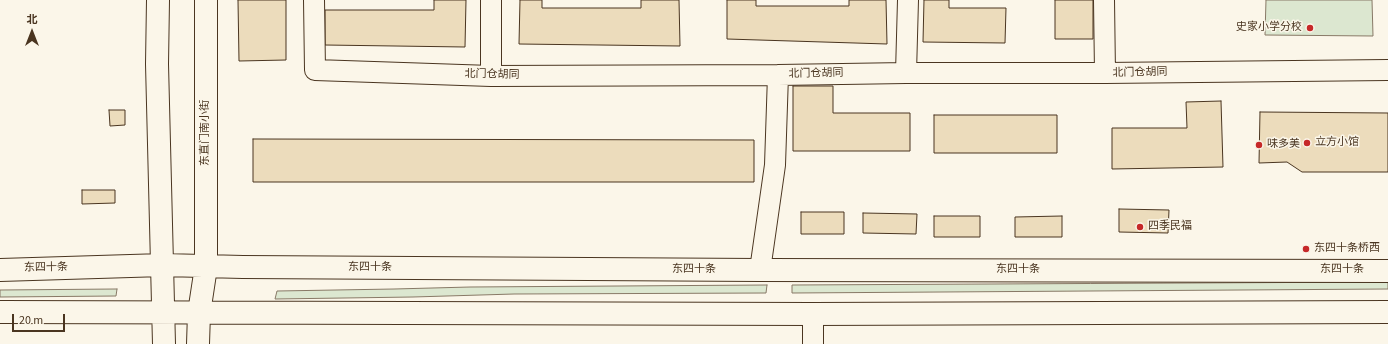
<!DOCTYPE html>
<meta charset="utf-8">
<style>
body{margin:0}
#map{position:relative;width:1388px;height:344px;overflow:hidden;background:#fbf6e9;font-family:"Source Sans 3","Noto Sans SC",sans-serif}
canvas{display:block}
.north{position:absolute;left:12px;top:12px;width:40px;height:40px;-webkit-text-stroke:3px #fbf6e9;paint-order:stroke;rotate:0deg;font-size:11px;font-weight:700;line-height:16px;text-align:center;color:#4a3520}
.north::after{content:'';display:block;margin:auto;width:14px;height:18px;background:#4a3520;clip-path:polygon(50% 0,100% 100%,50% 72%,0 100%)}
.scale{position:absolute;left:12px;top:314px;width:53px;height:18px;box-sizing:border-box;border:2px solid #4a3520;border-top:0;padding-left:5px;font-size:12px;line-height:14px;white-space:nowrap;color:#4a3520;-webkit-text-stroke:3px #fbf6e9;paint-order:stroke}
</style>
<div id="map">
<canvas width="1388" height="344"></canvas>
<div class="north">北</div>
<div class="scale">20 m</div>
</div>
<script>
const ctx = document.querySelector('canvas').getContext('2d');
ctx.lineJoin = 'round';
function fillPath(path, color) { ctx.fillStyle = color; ctx.fill(path, 'evenodd'); }
const poly = rows => new Path2D(rows.map(r => 'M' + r).join(''));
function stroke(path, color, width, dash) { ctx.strokeStyle = color; ctx.lineWidth = width; ctx.lineCap = dash ? 'butt' : 'round'; ctx.setLineDash(dash || []); ctx.stroke(path); }
function drawText(font, color, halo, rows, align = 'center') {
  ctx.font = font + ' "Source Sans 3","Noto Sans SC",sans-serif'; ctx.lineWidth = 3; ctx.setLineDash([]); ctx.textBaseline = 'middle'; ctx.strokeStyle = halo; ctx.fillStyle = color; for (const [text, x, y, turn = 0] of rows) {
    ctx.save(); ctx.translate(x, y); ctx.rotate((+turn || 0) * Math.PI / 180); ctx.textAlign = isNaN(turn) ? turn : align; if (halo) ctx.strokeText(text, 0, 0); ctx.fillText(text, 0, 0); ctx.restore();
  }
}
const green = poly([
 [1266,0,1372,0,1373,36,1265,35,1266,0],
 [1388,282,1388,289,792,293,792,285,1388,282],
 [767,285,766,293,514,294,413,297,275,299,277,291,394,289,470,287,767,285],
 [117,289,116,296,0,297,0,290,117,289]
]);
fillPath(green, '#dce7d0');
stroke(green, '#887966', 1);
const building = poly([
 [238,0,286,0,286,60,239,61,238,0],
 [434,0,466,0,465,47,325,45,325,10,434,10,434,0],
 [520,0,542,0,542,8,641,8,641,0,679,0,680,46,519,44,520,0],
 [727,0,756,0,756,6,849,6,849,0,886,0,887,44,727,39,727,0],
 [924,0,949,0,949,8,1006,8,1005,43,923,42,924,0],
 [1055,0,1093,0,1093,39,1055,39,1055,0],
 [793,86,833,86,833,113,910,113,910,151,793,151,793,86],
 [1221,101,1223,167,1112,169,1112,128,1187,128,1186,102,1221,101],
 [109,110,125,110,125,125,110,126,109,110],
 [1260,112,1388,113,1388,172,1302,172,1287,162,1259,163,1260,112],
 [934,115,1057,115,1057,153,934,153,934,115],
 [253,139,754,140,754,182,253,182,253,139],
 [82,190,115,190,115,203,82,204,82,190],
 [1119,209,1169,210,1168,233,1119,232,1119,209],
 [801,212,844,212,844,234,801,234,801,212],
 [863,213,917,214,916,234,863,233,863,213],
 [934,216,980,216,980,237,934,237,934,216],
 [1062,216,1062,237,1015,237,1015,217,1062,216]
]);
fillPath(building, '#ecdcbc');
stroke(building, '#4a3520', 1);
const minor = poly([
 [314,0,315,70,491,76,778,75,906,73,1105,73,1388,70],
 [1104,0,1105,73],
 [906,73,908,0],
 [491,76,491,0],
 [760,270,775,165,778,75],
 [813,314,813,344]
]);
const major = poly([
 [158,0,157,64,164,344],
 [0,270,163,265,243,267,760,270,1388,271],
 [0,312,813,314,1388,312],
 [198,344,199,313,206,267,206,0]
]);
stroke(minor, '#4a3520', 22);
stroke(major, '#4a3520', 24);
stroke(minor, '#fbf6e9', 20);
stroke(major, '#fbf6e9', 22);
for (const [x, y, r, color] of [
 [1310,28,4,"#c62828"],
 [1307,143,4,"#c62828"],
 [1259,145,4,"#c62828"],
 [1140,227,4,"#c62828"],
 [1306,249,4,"#c62828"]
]) { const dot = new Path2D(); dot.arc(x, y, r, 0, 2 * Math.PI); ctx.fillStyle = color; ctx.fill(dot); stroke(dot, '#fbf6e9', 1.5); }
drawText('11px', '#4a3520', '#fbf6e9', [
 ["史家小学分校",1302,28,"right"],
 ["立方小馆",1315,143],
 ["味多美",1267,145],
 ["四季民福",1148,227],
 ["东四十条桥西",1314,249]
], 'left');
drawText('11px', '#4a3520', '#fbf6e9', [
 ["北门仓胡同",1140,73,-1],
 ["北门仓胡同",816,74,-1],
 ["北门仓胡同",492,75,1],
 ["东直门南小街",206,133,-90],
 ["东四十条",46,268,-1],
 ["东四十条",370,268],
 ["东四十条",694,270],
 ["东四十条",1018,270],
 ["东四十条",1342,270]
]);
</script>
